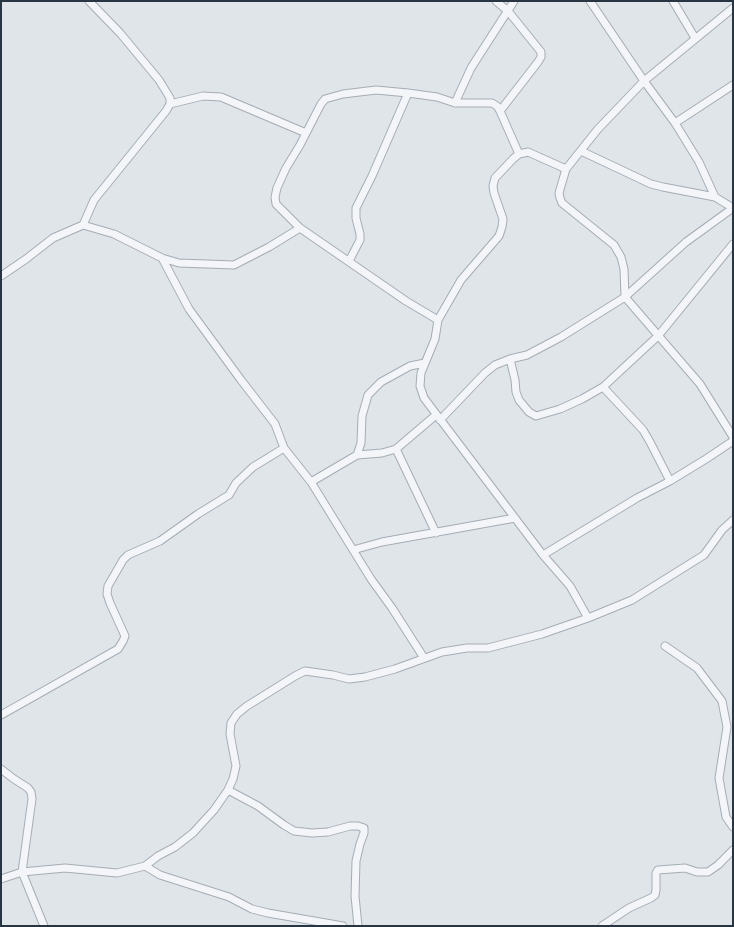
<!DOCTYPE html>
<style>
body{margin:0}
#map{position:relative;width:734px;height:927px;overflow:hidden;background:#e0e5ea;font-family:"Varela Round",sans-serif}
canvas{display:block}
.frame{position:absolute;inset:0;border:2px solid #283542;pointer-events:none}
</style>
<div id="map">
<canvas width="734" height="927"></canvas>
<div class="frame"></div>
</div>
<script>
const ctx = document.querySelector('canvas').getContext('2d');
ctx.lineJoin = 'round';
const poly = rows => new Path2D(rows.map(r => 'M' + r).join(''));
function stroke(path, color, width, dash) { ctx.strokeStyle = color; ctx.lineWidth = width; ctx.lineCap = dash ? 'butt' : 'round'; ctx.setLineDash(dash || []); ctx.stroke(path); }
const minor = poly([
 [496,1,508,11,541,52,541,57,538,62,500,111],
 [590,1,644,81,675,123,699,162,715,197],
 [673,1,695,38],
 [455,103,471,68,514,1],
 [170,104,203,96,221,97,306,133],
 [675,123,733,85],
 [581,151,651,184,663,187,715,197,733,208],
 [566,169,559,193,560,198,562,203,614,245,621,257,624,269,625,297,700,384,733,437],
 [83,225,94,200,166,111,170,104,170,98,159,80,120,33,89,1],
 [162,258,189,309,241,380,275,424,284,448,311,482,371,579,392,608,424,658],
 [349,261,360,240,360,234,356,218,356,208,372,176,408,93],
 [1,276,26,259,53,238,83,225,114,234,162,258,179,263,234,265,269,247,300,228],
 [438,320,406,301,300,228,276,204,275,197,277,188,286,168,300,145,321,104,325,99,343,94,376,90,408,93,437,97,455,103,492,103,497,106,500,111,519,154],
 [510,359,515,380,516,392,519,400,529,412,536,416,560,409,582,399,603,387,643,430,650,442,670,481],
 [603,387,658,336,733,244],
 [440,420,485,373,495,365,510,359,527,355,561,337,625,297,686,242,733,208],
 [396,449,436,533],
 [357,455,361,443,362,416,368,395,381,382,410,366,425,363],
 [311,482,357,455,382,453,396,449,436,415],
 [353,550,382,542,515,518],
 [543,555,637,498,670,481,706,459,733,441],
 [588,618,570,586,543,555,424,398,420,386,421,373,435,339,438,320,461,280,499,236,502,227,503,219,494,193,493,186,495,178,513,159,519,154,528,152,566,169,598,129,644,81,733,8],
 [665,646,697,668,722,701,727,727,719,778,726,817,733,827],
 [1,715,118,649,123,641,125,636,110,603,107,594,108,586,123,560,128,555,160,541,198,514,224,498,229,495,236,483,253,467,284,448],
 [1,769,14,779,28,788,31,792,32,799,22,872,44,926],
 [228,790,258,806,284,825,294,831,312,833,328,832,350,826,358,826,364,828,364,833,360,844,356,861,355,896,358,926],
 [145,866,160,875,229,897,252,909,268,913,343,926],
 [1,879,22,872,65,868,117,873,145,866,158,856,175,847,193,833,214,810,228,790,233,779,236,766,230,734,231,723,237,714,247,706,295,676,305,671,333,675,349,679,365,677,395,669,442,652,467,648,488,648,542,634,588,618,632,600,704,555,722,530,733,520],
 [602,926,629,908,651,898,655,895,656,890,656,873,658,870,685,868,697,872,708,872,718,865,733,850]
]);
stroke(minor, '#a5adb4', 9);
stroke(minor, '#f3f5f8', 7);
</script>
